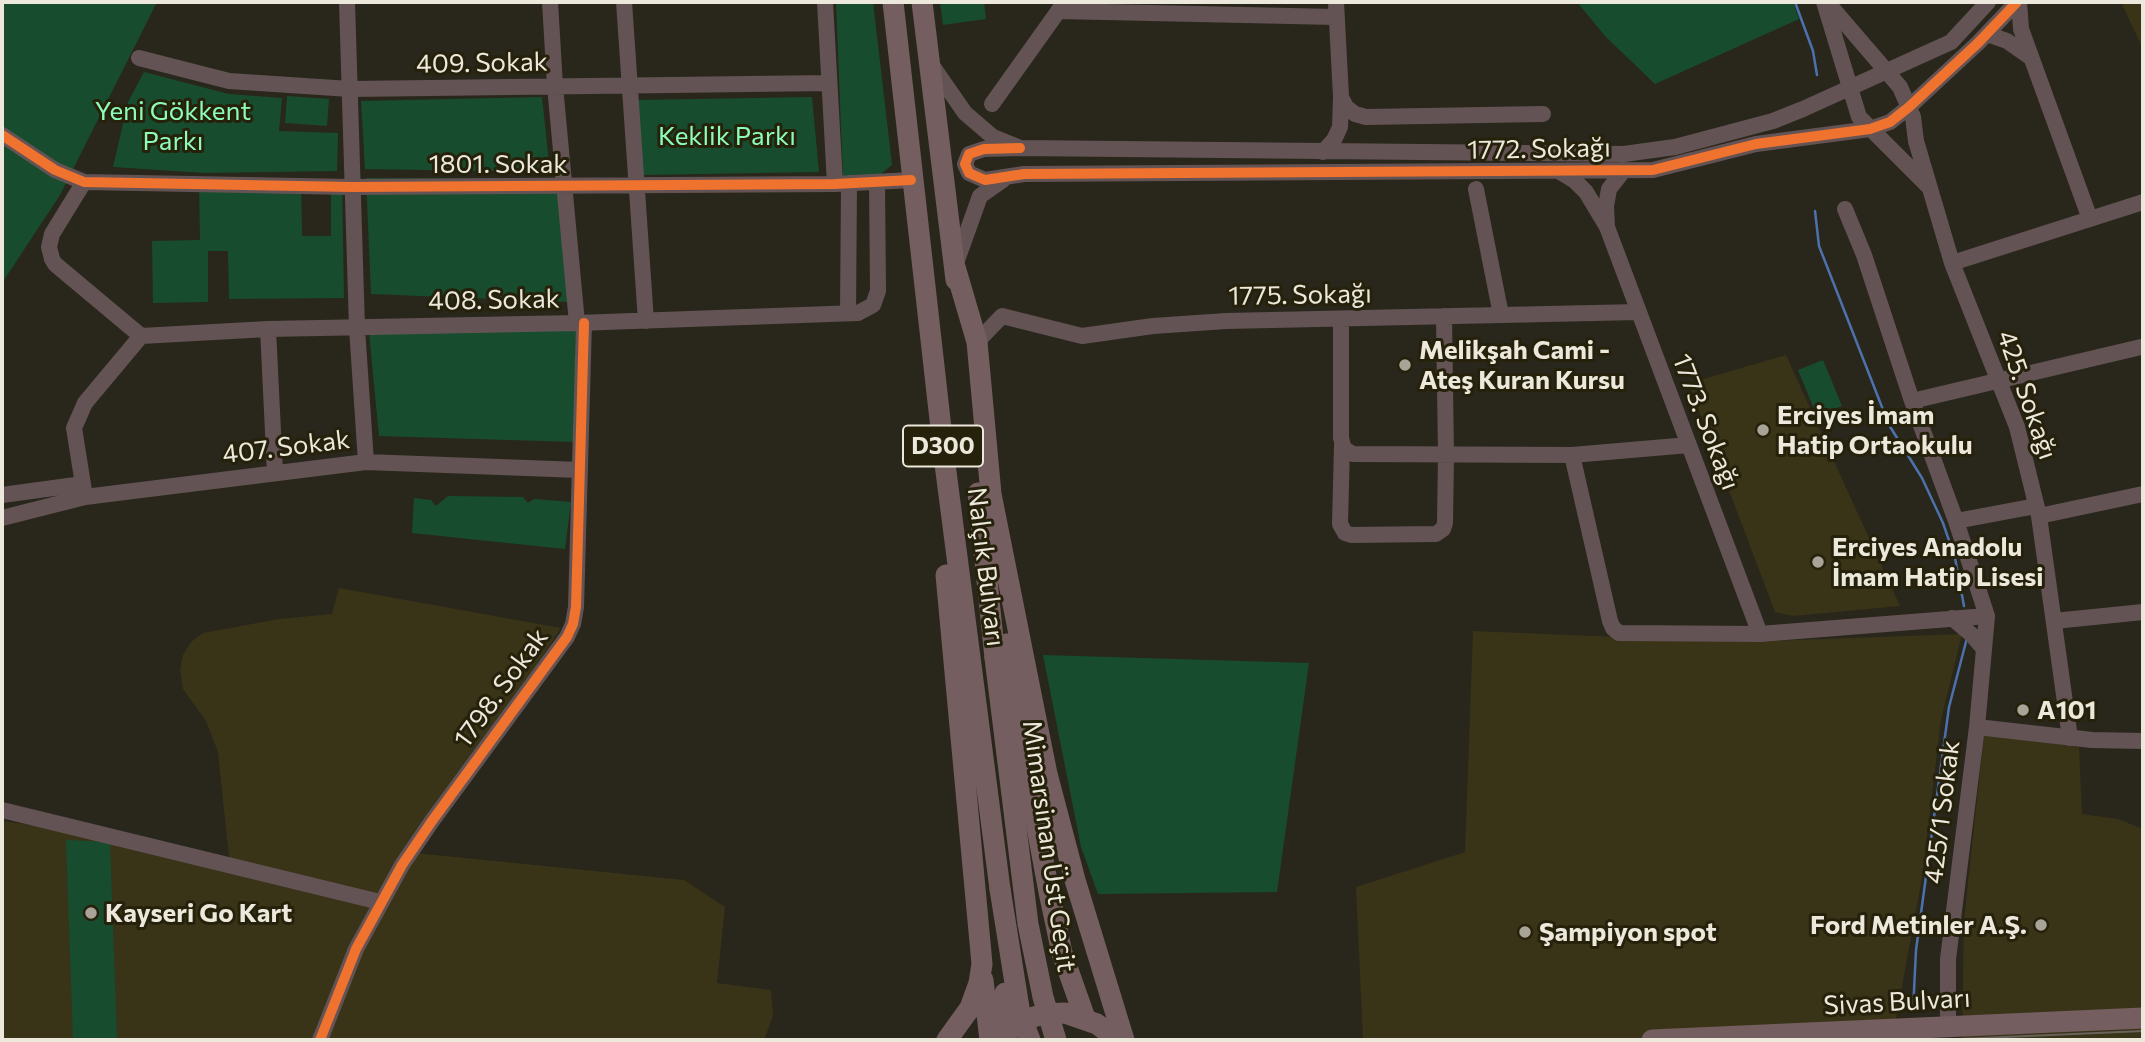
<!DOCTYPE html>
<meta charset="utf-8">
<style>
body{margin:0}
#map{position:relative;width:2145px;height:1042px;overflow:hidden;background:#29271b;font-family:Commissioner,sans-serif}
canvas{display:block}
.frame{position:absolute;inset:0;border:4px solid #ece9dc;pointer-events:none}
</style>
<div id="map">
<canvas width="2145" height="1042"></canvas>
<div class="frame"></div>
</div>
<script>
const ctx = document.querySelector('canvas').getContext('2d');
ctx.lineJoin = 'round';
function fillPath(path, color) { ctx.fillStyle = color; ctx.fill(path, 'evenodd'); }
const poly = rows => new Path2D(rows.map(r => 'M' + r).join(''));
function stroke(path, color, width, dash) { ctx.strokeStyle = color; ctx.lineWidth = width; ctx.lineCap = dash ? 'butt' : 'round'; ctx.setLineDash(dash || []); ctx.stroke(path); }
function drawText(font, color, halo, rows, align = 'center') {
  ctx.font = font + ' Commissioner,sans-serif'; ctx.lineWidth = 6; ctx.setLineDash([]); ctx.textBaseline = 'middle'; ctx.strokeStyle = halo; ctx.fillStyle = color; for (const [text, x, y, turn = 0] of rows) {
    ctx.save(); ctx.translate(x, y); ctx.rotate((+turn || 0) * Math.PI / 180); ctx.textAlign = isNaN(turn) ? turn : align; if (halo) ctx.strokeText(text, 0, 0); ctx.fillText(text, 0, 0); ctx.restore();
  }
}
fillPath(poly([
 [2121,2,2143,2,2143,49],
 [1786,355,1838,470,1900,606,1793,616,1775,612,1691,390,1693,382],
 [339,588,561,628,415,853,684,880,725,907,717,983,771,990,773,1016,764,1040,2,1040,2,821,54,828,230,867,218,752,206,721,183,689,180,669,183,655,191,642,203,633,279,619,332,614],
 [1473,631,1740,642,1962,634,1941,720,1922,878,1892,1040,1363,1040,1356,887,1465,852],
 [1984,734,2079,747,2082,814,2118,819,2143,829,2143,1040,1962,1040,1964,920]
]), '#393318');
fillPath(poly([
 [2,2,157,2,60,195,2,283],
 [836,2,873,2,892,165,878,176,843,178],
 [940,2,984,2,986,19,943,25],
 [1577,2,1793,2,1799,19,1655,84,1605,36],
 [144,72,229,94,282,98,279,131,338,133,337,171,205,173,113,167,128,102],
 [287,96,329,99,327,126,285,123],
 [542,97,550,172,365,169,361,101],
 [812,97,819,172,641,175,637,100],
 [366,178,561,179,571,302,371,294],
 [301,179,302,236,331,236,331,180,342,179,344,298,229,299,228,251,208,251,208,302,153,303,152,241,200,240,199,181],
 [368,322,576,322,574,442,379,436],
 [1823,360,1842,406,1817,416,1798,370],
 [448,496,523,497,528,503,534,499,571,502,565,549,412,533,414,498,431,500,436,506],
 [1043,655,1309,663,1277,892,1098,894,1081,847],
 [66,840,110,842,117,1040,73,1040]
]), '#174d2e');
stroke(poly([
 [1795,2,1813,51,1817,75],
 [1815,211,1819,246,1889,425,1922,478,1943,523,1955,558,1964,606],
 [1913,1011,1916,950,1949,707,1967,638]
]), '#4c71ac', 2.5);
stroke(poly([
 [347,2,357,328,366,462],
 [550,2,555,86,577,323],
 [624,2,646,321],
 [825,2,835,184],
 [1336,2,1341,97,1346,107,1355,114,1366,117,1543,114],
 [1824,2,1859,117,1928,186],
 [1827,2,1900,87,1913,117,1916,141,1952,263,2017,427,2039,516,2070,738],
 [2019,2,2021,29,2090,219],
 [1058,11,1336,17],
 [1987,34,2007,41,2030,57],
 [139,58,229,81,350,89,829,83],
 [931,64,965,113,993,137,1020,148,1624,154,1675,147,1773,121,1803,109,1951,42,1988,2],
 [992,104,1064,3],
 [2,135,55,170,84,182,352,187,835,184,911,180],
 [1020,148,984,149,969,154,965,164,969,173,985,180,1024,174,1653,170,1756,144,1870,129,1890,122,1909,107,1978,43,2017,2],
 [1323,152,1334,140,1340,127,1341,97],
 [1560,172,1575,181,1586,192,1607,227,1760,634],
 [84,182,52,234,49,247,52,259,55,264,141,336],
 [1476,189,1501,315],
 [1845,209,1864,255,1912,401,1956,521,1987,616,1977,727],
 [1607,227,1606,206,1609,189,1624,170],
 [956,263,980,196,1003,180],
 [1952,263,2143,202],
 [848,313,849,183],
 [1341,319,1341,438,1344,449,1353,454,1572,455,1689,445],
 [268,329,275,473],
 [141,336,268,329,577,323,858,313,873,305,878,291,877,182],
 [977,342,1002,316,1082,336,1153,326,1226,321,1639,312],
 [1912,401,2141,347],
 [1342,445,1340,524,1345,533,1351,535,1436,534,1443,529,1445,523,1446,454,1444,316],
 [1572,455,1610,621,1613,628,1619,633,1760,634,1987,616],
 [2,495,83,484],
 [85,497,74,428,85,403,141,336],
 [2039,516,2143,494],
 [2,518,85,497,366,462,580,470],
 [1956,521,2036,506],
 [1952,618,1972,635,1984,649],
 [2054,621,2143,612],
 [2,810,380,902],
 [1948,1028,1948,959,1977,727,2092,740,2143,741],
 [320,1040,356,949,402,865,432,821,567,637,573,624,576,607,584,323]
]), '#645354', 16);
stroke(poly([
 [893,2,945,464,1000,889],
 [922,2,956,280],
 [955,267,977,342,991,494,1047,774,1075,880,1124,1040],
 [978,493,995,658],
 [946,575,982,964,979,983,970,1008,947,1040],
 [1007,644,1025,763,1049,892,1062,953,1085,1018],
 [983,980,990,1040],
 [996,1040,1005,1030,1023,1020,1044,1014,1065,1013,1097,1024,1118,1040],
 [1652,1040,2143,1018]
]), '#755e5f', 21);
stroke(poly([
 [1936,1040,2143,1031]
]), '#6a625c', 2);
stroke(poly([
 [995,658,1028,924,1043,997,1056,1040],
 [1000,889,1020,1014,1030,1040],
 [1005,993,1007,1040]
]), '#755e5f', 21);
stroke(poly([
 [2,135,55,170,84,182,352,187,835,184,911,180],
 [1020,148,984,149,969,154,965,164,969,173,985,180,1024,174,1653,170,1756,144,1870,129,1890,122,1909,107,1978,43,2017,2],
 [320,1040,356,949,402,865,432,821,567,637,573,624,576,607,584,323]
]), '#ef722f', 10);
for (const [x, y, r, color] of [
 [1405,365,7,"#a8a598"],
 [1763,430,7,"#a8a598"],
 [1818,562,7,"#a8a598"],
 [2023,710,7,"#a8a598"],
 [91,913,7,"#a8a598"],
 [2041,925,7,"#a8a598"],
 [1525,932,7,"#a8a598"]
]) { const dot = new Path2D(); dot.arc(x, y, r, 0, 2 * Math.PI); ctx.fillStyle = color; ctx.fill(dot); stroke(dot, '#26210b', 2.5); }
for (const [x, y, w] of [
 [943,446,80]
]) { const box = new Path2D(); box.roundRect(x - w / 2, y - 20.5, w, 41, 5); ctx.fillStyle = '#26210b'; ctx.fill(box); stroke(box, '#ece9dc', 2); }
drawText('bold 24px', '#ece9dc', null, [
 ["D300",943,446]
]);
drawText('26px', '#ece9dc', '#26210b', [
 ["409. Sokak",482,63,-1],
 ["1772. Sokağı",1539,149,-1],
 ["1801. Sokak",498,164],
 ["1775. Sokağı",1300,295,-1],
 ["408. Sokak",494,300,-1],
 ["425. Sokağı",2027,395,71],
 ["1773. Sokağı",1706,422,69],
 ["407. Sokak",286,447,-7],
 ["Nalçık Bulvarı",986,567,83],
 ["1798. Sokak",501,688,-54],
 ["425/1 Sokak",1942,812,-83],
 ["Mimarsinan Üst Geçit",1049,846,82],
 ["Sivas Bulvarı",1897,1002,-3]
]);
drawText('26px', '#8cfdb8', '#26210b', [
 ["Yeni Gökkent",173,111],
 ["Parkı",173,141],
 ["Keklik Parkı",727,136]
]);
drawText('bold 26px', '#ece9dc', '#26210b', [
 ["Melikşah Cami -",1419,350],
 ["Ateş Kuran Kursu",1419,380],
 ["Erciyes İmam",1777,415],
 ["Hatip Ortaokulu",1777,445],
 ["Erciyes Anadolu",1832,547],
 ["İmam Hatip Lisesi",1832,577],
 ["A101",2037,710],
 ["Kayseri Go Kart",105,913],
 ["Ford Metinler A.Ş.",2027,925,"right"],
 ["Şampiyon spot",1539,932]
], 'left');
</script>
